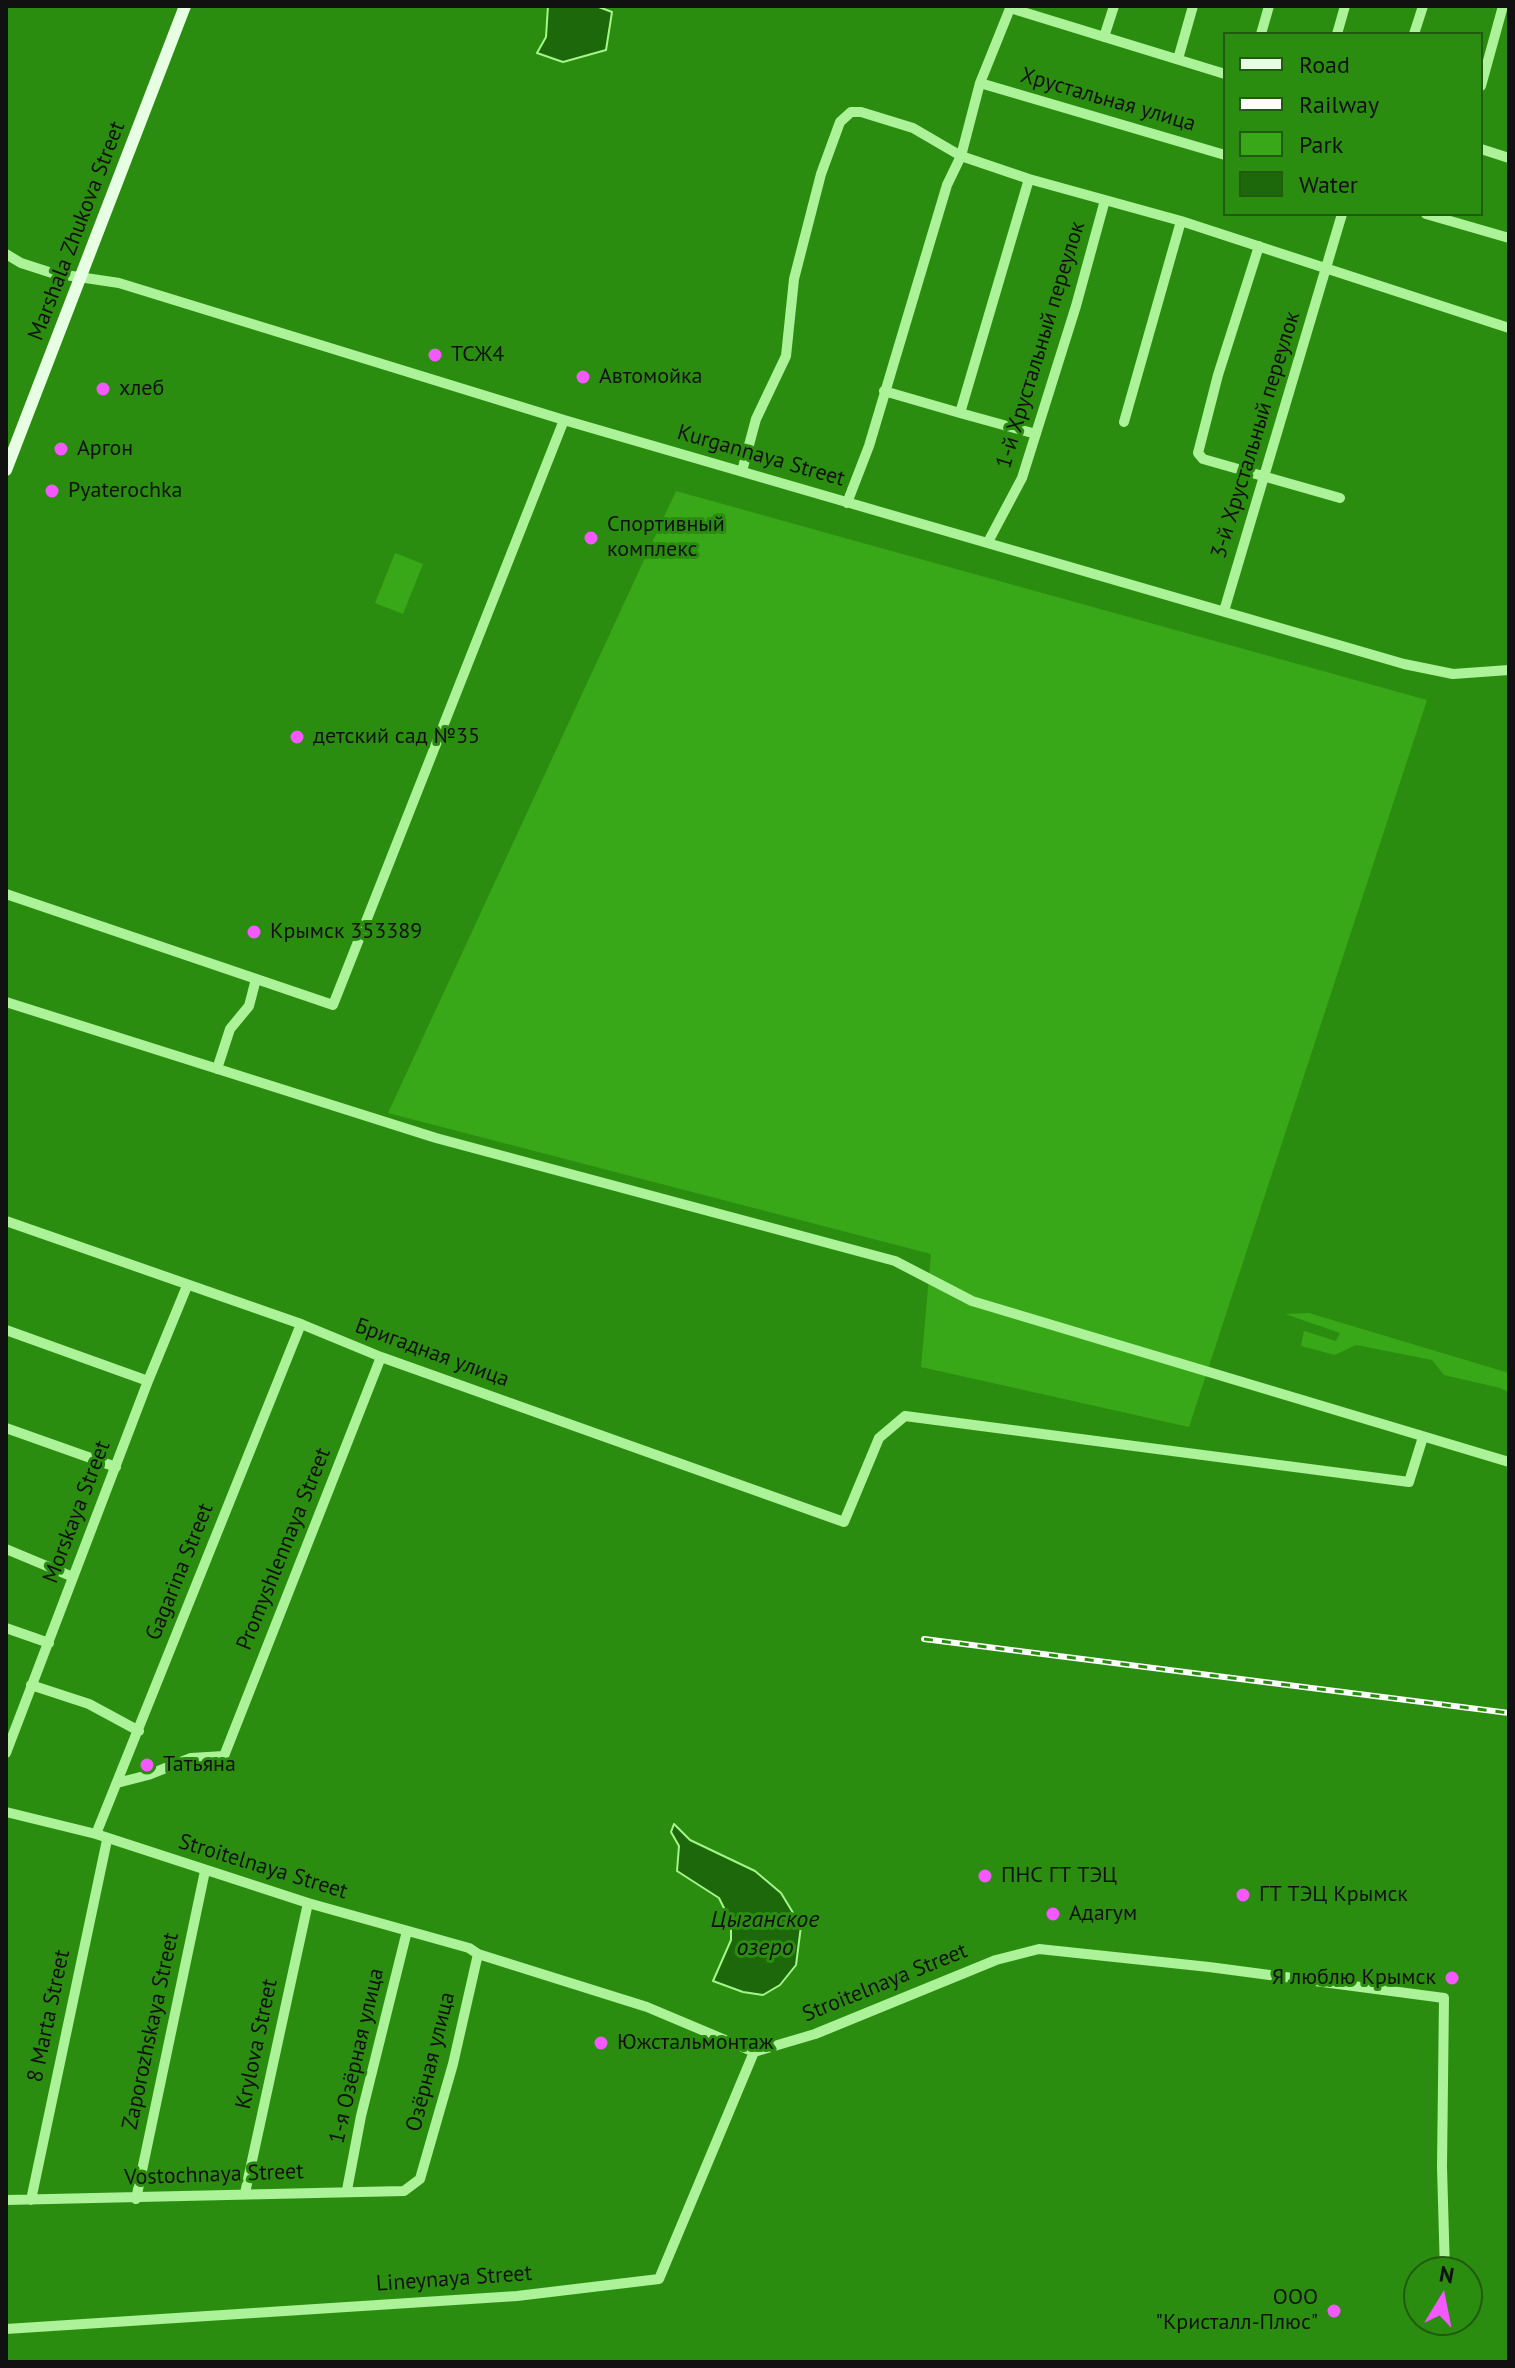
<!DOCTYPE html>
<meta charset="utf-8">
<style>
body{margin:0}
#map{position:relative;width:1515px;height:2368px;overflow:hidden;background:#2b8d10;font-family:"PT Sans",sans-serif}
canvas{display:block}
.frame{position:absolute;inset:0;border:8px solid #111;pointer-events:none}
.legend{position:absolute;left:1223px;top:32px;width:260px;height:184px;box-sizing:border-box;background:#2b8d10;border:2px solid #215b10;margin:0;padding:10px 14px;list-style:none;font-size:24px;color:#111}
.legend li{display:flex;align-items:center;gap:16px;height:40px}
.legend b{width:40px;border:2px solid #215b10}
.north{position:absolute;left:1403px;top:2256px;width:80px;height:80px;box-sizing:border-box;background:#2b8d10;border:2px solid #215b10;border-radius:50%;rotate:10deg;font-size:22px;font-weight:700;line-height:32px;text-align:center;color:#111}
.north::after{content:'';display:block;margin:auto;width:28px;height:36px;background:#f459ff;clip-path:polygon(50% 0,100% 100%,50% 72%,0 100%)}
</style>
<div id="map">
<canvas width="1515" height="2368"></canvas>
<div class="frame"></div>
<ul class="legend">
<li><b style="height:10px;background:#e7ffe3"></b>Road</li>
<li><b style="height:10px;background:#fff"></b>Railway</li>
<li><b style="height:22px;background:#38a718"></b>Park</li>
<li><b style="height:22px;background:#1d680a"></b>Water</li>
</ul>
<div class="north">N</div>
</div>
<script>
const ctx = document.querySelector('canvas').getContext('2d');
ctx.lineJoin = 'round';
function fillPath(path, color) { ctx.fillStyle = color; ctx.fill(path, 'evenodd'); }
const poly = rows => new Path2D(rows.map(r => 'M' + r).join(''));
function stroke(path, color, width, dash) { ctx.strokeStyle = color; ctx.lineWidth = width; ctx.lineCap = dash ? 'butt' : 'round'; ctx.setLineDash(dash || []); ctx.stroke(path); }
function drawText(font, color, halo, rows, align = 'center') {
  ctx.font = font + ' "PT Sans",sans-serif'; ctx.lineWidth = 6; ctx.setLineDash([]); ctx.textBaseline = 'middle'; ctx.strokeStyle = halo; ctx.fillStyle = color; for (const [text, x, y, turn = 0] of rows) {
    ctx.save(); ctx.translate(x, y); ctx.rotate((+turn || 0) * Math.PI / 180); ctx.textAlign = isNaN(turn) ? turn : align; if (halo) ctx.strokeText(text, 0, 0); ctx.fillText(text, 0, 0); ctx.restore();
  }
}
fillPath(poly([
 [676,491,1427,700,1189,1427,921,1367,931,1254,388,1113],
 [395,553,423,564,403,614,375,603],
 [1309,1313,1509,1373,1509,1392,1500,1388,1444,1375,1432,1360,1356,1345,1335,1355,1301,1346,1304,1331,1336,1341,1340,1333,1285,1314]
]), '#38a718');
const water = poly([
 [548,6,596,6,612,12,606,50,563,62,537,53,546,37,548,6],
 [674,1824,690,1840,755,1871,781,1893,801,1926,796,1965,780,1985,763,1995,743,1992,713,1981,731,1940,731,1922,719,1898,677,1871,679,1846,671,1832,674,1824]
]);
fillPath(water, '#1d680a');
stroke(water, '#a3f689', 2);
stroke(poly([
 [1010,8,1225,74],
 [1261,34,1269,6],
 [1337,34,1345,6],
 [1414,34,1423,6],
 [1104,37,1114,6],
 [1178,59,1193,6],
 [980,83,1225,155],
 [1481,86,1503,6],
 [1481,149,1509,158],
 [1426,214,1509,238],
 [1259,246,1218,375,1198,453,1203,459,1340,498],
 [6,254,21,263,52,273,119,283,564,420,1404,664,1453,674,1509,670],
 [884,391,960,413,1029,179],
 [960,413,1036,434],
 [1124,422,1181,221],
 [742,471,756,419,786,356,794,279,821,174,840,122,851,112,861,112,913,128,961,156,1029,179,1181,221,1509,328],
 [847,503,869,446,947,185,961,156,980,83,1011,6],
 [988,542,1022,478,1076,306,1105,200],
 [1224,611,1342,214],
 [6,894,333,1005,564,420],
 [6,1002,436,1138,895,1261,972,1301,1509,1462],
 [217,1069,230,1029,249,1006,256,979],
 [6,1221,301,1324,381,1357,844,1522,879,1438,905,1416,1409,1482,1423,1437],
 [6,1330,148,1381],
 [6,1428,116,1467],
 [6,1549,73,1577],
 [6,1628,49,1643],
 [31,1685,89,1704,139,1731],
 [6,1753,148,1381,187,1286],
 [117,1783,148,1775,191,1758,224,1756,381,1357],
 [6,1812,96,1834,308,1903,469,1948,478,1954,647,2007,754,2052,815,2034,996,1960,1039,1949,1209,1967,1444,1998,1442,2167,1445,2272],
 [96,1834,301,1324],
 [347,2190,361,2116,407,1931],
 [245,2193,308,1903],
 [136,2199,205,1871],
 [6,2200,404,2191,420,2179,453,2064,478,1954],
 [31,2200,107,1840],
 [6,2329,517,2296,659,2279,754,2052]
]), '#acf298', 10);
stroke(poly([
 [6,470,185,6]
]), '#e7ffe3', 12);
const rail = poly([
 [924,1639,1509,1713]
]);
stroke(rail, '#fff', 6);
stroke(rail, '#2b8d10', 3, [9]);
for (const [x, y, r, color] of [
 [435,355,8,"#f459ff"],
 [583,377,8,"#f459ff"],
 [103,389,8,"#f459ff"],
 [61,449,8,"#f459ff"],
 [52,491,8,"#f459ff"],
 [591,538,8,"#f459ff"],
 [297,737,8,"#f459ff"],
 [254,932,8,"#f459ff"],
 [147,1765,8,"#f459ff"],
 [985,1876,8,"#f459ff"],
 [1243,1895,8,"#f459ff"],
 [1053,1914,8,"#f459ff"],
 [1452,1978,8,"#f459ff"],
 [601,2043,8,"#f459ff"],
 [1334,2311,8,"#f459ff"]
]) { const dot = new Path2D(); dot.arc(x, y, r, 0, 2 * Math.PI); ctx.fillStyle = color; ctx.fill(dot); stroke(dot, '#2b8d10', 3); }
drawText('22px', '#111', '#2b8d10', [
 ["Хрустальная улица",1108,100,16],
 ["Marshala Zhukova Street",77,231,-69],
 ["1-й Хрустальный переулок",1041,345,-73],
 ["3-й Хрустальный переулок",1256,435,-73],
 ["Kurgannaya Street",761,456,16],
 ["Бригадная улица",432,1353,20],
 ["Morskaya Street",77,1512,-69],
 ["Promyshlennaya Street",284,1549,-68],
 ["Gagarina Street",180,1572,-68],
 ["Stroitelnaya Street",263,1867,17],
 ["Stroitelnaya Street",885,1983,-22],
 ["8 Marta Street",49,2016,-78],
 ["Zaporozhskaya Street",151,2031,-78],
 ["Krylova Street",257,2044,-78],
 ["1-я Озёрная улица",357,2056,-77],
 ["Озёрная улица",431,2062,-76],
 ["Vostochnaya Street",214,2175,-2],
 ["Lineynaya Street",454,2279,-4]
]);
drawText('22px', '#111', '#2b8d10', [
 ["ТСЖ4",451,355],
 ["Автомойка",599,377],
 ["хлеб",119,389],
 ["Аргон",77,449],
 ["Pyaterochka",68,491],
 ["Спортивный",607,525],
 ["комплекс",607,550],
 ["детский сад №35",313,737],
 ["Крымск 353389",270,932],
 ["Татьяна",163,1765],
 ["ПНС ГТ ТЭЦ",1001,1876],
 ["ГТ ТЭЦ Крымск",1259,1895],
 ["Адагум",1069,1914],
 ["Я люблю Крымск",1436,1978,"right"],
 ["Южстальмонтаж",617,2043],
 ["ООО",1318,2298,"right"],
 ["\"Кристалл-Плюс\"",1318,2323,"right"]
], 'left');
drawText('italic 24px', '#111', '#2b8d10', [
 ["Цыганское",765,1920],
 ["озеро",765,1948]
]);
</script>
